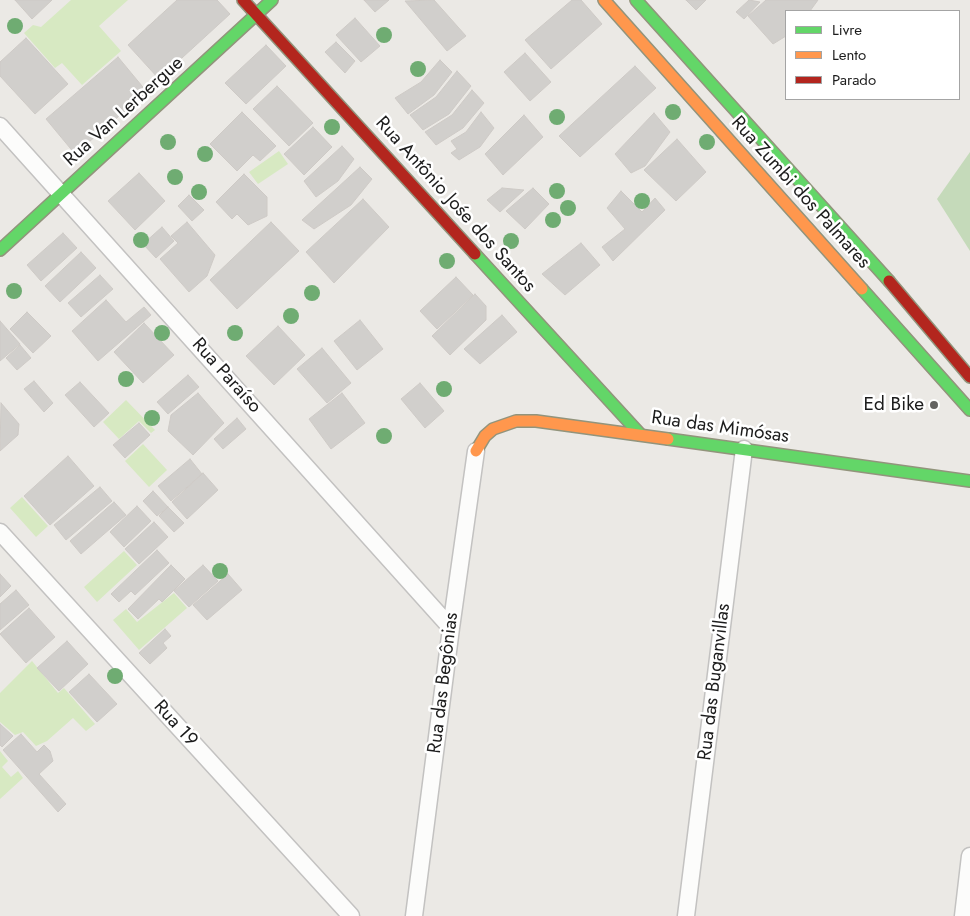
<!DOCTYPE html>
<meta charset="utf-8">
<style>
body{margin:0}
#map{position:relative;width:970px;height:916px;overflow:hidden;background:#ebe9e5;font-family:Jost,sans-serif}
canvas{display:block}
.legend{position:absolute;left:785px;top:10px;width:175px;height:90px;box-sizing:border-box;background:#fff;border:1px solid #a4a4a4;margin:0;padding:6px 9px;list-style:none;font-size:15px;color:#1c1c1c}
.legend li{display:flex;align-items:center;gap:10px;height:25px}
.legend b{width:25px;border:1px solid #a4a4a4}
</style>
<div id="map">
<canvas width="970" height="916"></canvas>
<ul class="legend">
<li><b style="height:6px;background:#63d668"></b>Livre</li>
<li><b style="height:6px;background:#ff974d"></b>Lento</li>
<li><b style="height:6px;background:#b3261e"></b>Parado</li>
</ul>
</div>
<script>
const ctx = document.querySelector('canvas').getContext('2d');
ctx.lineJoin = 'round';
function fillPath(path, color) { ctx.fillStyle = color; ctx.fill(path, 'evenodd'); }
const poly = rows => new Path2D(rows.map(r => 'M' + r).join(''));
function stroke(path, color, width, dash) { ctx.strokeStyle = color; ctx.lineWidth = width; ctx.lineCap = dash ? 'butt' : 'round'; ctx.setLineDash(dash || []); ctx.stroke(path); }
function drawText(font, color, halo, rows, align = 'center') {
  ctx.font = font + ' Jost,sans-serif'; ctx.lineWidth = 5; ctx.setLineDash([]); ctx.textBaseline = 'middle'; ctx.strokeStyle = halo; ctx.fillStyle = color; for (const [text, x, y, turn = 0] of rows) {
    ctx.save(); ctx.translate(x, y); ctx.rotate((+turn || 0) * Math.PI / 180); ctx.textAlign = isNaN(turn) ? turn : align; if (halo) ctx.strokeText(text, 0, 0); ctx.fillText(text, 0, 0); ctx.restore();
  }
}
fillPath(poly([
 [71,0,128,0,99,26,121,51,82,85,62,63,55,68,24,33,33,25,41,27],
 [279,151,288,164,258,184,249,172],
 [126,400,155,430,151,433,139,421,119,439,103,422],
 [143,444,167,470,149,487,125,461],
 [22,497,48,526,36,537,10,508],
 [124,551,137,565,97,602,84,587],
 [174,593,187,608,139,650,113,620,126,609,137,622],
 [32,661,58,693,64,688,95,724,86,731,73,718,47,741,36,746,23,732,15,735,0,722,0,693],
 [0,751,8,761,2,767,11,777,18,771,23,778,0,799]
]), '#d7e9c2');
fillPath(poly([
 [970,152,970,251,937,199]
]), '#c5daba');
const building = poly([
 [15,0,52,0,32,19,15,0],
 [177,0,217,0,230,14,159,79,128,45,177,0],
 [364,0,389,0,375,12,364,0],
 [434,0,466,36,447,51,405,1,434,0],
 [572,0,581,0,602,24,551,69,525,40,572,0],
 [686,0,706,0,696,10,686,0],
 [749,0,760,2,744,19,736,12,749,0],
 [766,0,818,0,810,11,786,11,786,36,773,44,748,16,766,0],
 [355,18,380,46,361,62,336,35,355,18],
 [26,38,68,84,35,114,0,76,0,62,26,38],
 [336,42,355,61,345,73,325,52,336,42],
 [266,45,286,66,246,104,225,83,266,45],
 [525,53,551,82,530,101,504,72,525,53],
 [118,57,147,92,75,154,46,119,118,57],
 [440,60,452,72,434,95,408,114,395,98,421,82,440,60],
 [635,66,656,88,580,157,559,136,635,66],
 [457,71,471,86,449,114,423,130,410,115,436,97,457,71],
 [277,86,313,123,289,146,253,109,277,86],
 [472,90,484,103,463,128,436,145,425,132,452,115,472,90],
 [242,112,276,146,260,161,253,155,237,171,210,144,242,112],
 [481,112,494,128,480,147,459,160,451,153,457,149,451,141,466,132,481,112],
 [654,113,670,132,645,166,631,173,615,154,654,113],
 [524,115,543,137,503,175,485,154,524,115],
 [313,127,332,147,304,175,284,154,313,127],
 [677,139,706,172,676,201,644,170,677,139],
 [342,146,354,159,338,181,316,197,304,181,342,146],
 [360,167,372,179,351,205,314,229,302,220,360,167],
 [139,173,165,201,135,230,108,201,139,173],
 [244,174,267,197,267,216,248,225,237,214,232,219,216,202,244,174],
 [502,188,524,190,500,212,487,200,502,188],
 [533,188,549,204,525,229,506,211,533,188],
 [621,191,642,212,655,198,665,210,613,261,602,247,625,229,607,208,621,191],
 [189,195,204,210,192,221,178,206,189,195],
 [363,199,389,227,334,283,306,252,363,199],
 [187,222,215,255,207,276,189,292,160,259,178,243,171,236,187,222],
 [271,222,299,251,237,309,210,280,271,222],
 [162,227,174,241,156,258,143,244,162,227],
 [63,233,77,248,41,281,27,265,63,233],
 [581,243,600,265,565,295,542,274,581,243],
 [81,252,96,268,60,302,45,286,81,252],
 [100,275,113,289,81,317,68,303,100,275],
 [456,277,473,295,437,329,420,311,456,277],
 [475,294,486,306,486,320,450,355,432,336,475,294],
 [106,300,126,322,144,307,151,315,98,361,72,331,106,300],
 [27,312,51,336,33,353,10,329,27,312],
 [502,315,517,332,480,364,464,349,502,315],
 [360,320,383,349,357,370,334,341,360,320],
 [0,321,20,344,0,361,0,321],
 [144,323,174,355,143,383,114,352,144,323],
 [278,326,305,355,274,385,246,356,278,326],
 [20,345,31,358,17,370,6,358,20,345],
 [322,348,351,383,327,403,297,369,322,348],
 [188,375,199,387,168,414,157,402,188,375],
 [34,381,53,403,44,412,24,389,34,381],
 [80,382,109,413,94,427,65,395,80,382],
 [420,383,444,411,425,428,401,399,420,383],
 [198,393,224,423,193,455,168,431,171,415,198,393],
 [342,393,365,423,331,449,309,419,342,393],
 [1,403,19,424,18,435,0,451,1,403],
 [237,418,246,429,223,449,214,439,237,418],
 [139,423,150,435,125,458,113,445,139,423],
 [68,456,94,486,50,525,24,496,68,456],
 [190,459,202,474,171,501,158,486,190,459],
 [203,473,218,490,187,519,172,502,203,473],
 [100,487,112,501,66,540,54,525,100,487],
 [153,491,168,507,157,516,143,501,153,491],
 [114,502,126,515,81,554,70,541,114,502],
 [137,506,151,521,124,547,110,532,137,506],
 [168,507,184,523,174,532,159,516,168,507],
 [154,522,168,537,139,564,125,549,154,522],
 [157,550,169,563,135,595,131,591,119,602,111,594,157,550],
 [171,565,185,579,162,602,159,599,138,619,128,609,171,565],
 [203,565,218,581,189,607,174,591,203,565],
 [0,574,11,586,0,597,0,574],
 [228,574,242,590,207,620,193,605,228,574],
 [16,590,29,605,0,630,0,604,16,590],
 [29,608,55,637,26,663,0,634,29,608],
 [165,629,171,636,163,643,167,648,150,664,139,653,165,629],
 [67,641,88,664,59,691,37,668,67,641],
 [89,674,117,704,97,722,69,692,89,674],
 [0,724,13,736,2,747,0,745,0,724],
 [21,734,37,752,44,745,50,751,53,761,39,774,66,804,58,812,3,750,21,734]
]);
fillPath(building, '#d1cfcc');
stroke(building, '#cecac6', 1);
const street = poly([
 [0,126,451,628],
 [0,532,351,916],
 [414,916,451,628,476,451],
 [686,916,744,449],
 [963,916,970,856]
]);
const fast = poly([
 [636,0,889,281],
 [0,250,272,0],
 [475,254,640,434],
 [862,289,970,410],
 [668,439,970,481]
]);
const slow = poly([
 [604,0,862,289],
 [476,451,485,436,493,429,516,421,536,421,668,439]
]);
const jam = poly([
 [243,0,475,254],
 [889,281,970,377]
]);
stroke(street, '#c3c2c1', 19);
stroke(fast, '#92947c', 14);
stroke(slow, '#92947c', 14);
stroke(jam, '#92947c', 14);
stroke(street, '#fcfcfb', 16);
stroke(fast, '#63d668', 11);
stroke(slow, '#ff974d', 11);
stroke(jam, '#b3261e', 11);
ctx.fillStyle = '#6fac72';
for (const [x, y] of [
 [15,26],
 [384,35],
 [418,69],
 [673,112],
 [557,117],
 [332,127],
 [168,142],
 [707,142],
 [205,154],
 [175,177],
 [557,191],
 [199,192],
 [642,201],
 [568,208],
 [553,220],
 [141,240],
 [511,241],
 [447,261],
 [14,291],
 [312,293],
 [291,316],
 [162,333],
 [235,333],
 [126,379],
 [444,389],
 [152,418],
 [384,436],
 [220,571],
 [115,676]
]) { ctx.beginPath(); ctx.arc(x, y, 8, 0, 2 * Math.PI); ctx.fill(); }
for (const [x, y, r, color] of [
 [934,405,5,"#646462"]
]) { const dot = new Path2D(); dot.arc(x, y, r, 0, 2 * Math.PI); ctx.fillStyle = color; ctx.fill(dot); stroke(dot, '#fff', 2); }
drawText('19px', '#1c1c1c', '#fff', [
 ["Rua Van Lerbergue",124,112,-42],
 ["Rua Zumbi dos Palmares",800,193,48],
 ["Rua Antônio Jośe dos Santos",455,205,48],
 ["Rua Paraíso",226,376,48],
 ["Rua das Mimósas",720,428,8],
 ["Rua das Buganvillas",715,682,-83],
 ["Rua das Begônias",444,683,-83],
 ["Rua 19",175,724,48]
]);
drawText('19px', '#1c1c1c', '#fff', [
 ["Ed Bike",924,405]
], 'right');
</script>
